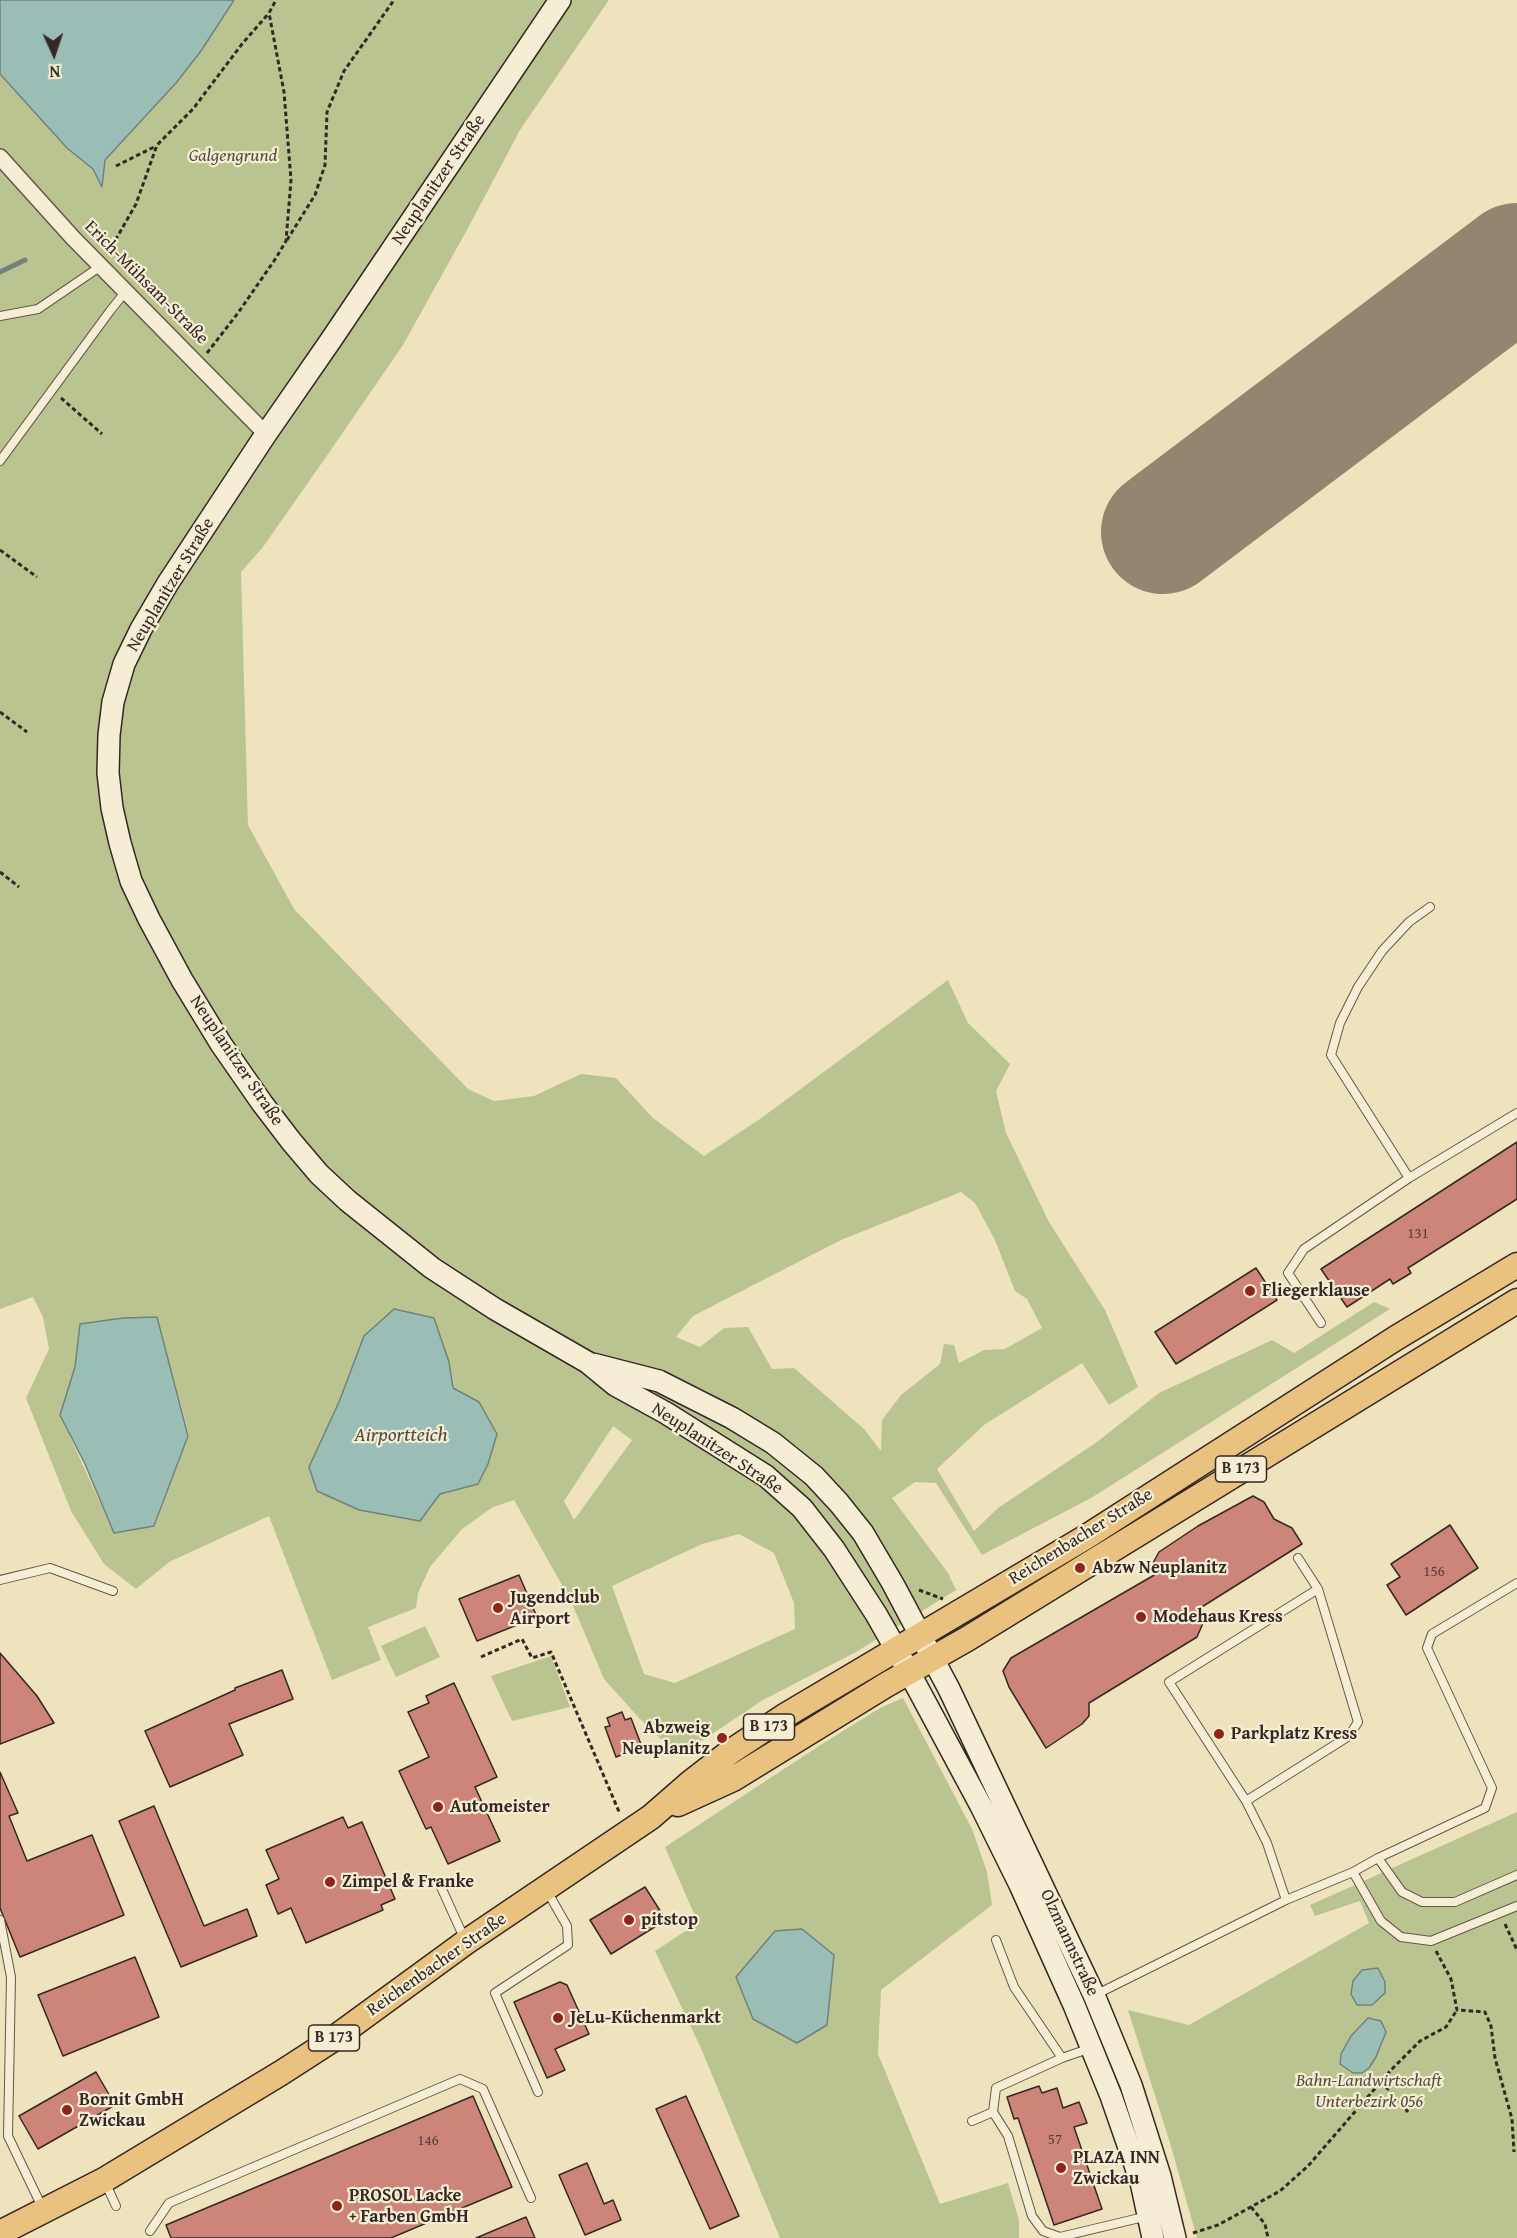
<!DOCTYPE html>
<meta charset="utf-8">
<style>
body{margin:0}
#map{position:relative;width:1517px;height:2238px;overflow:hidden;background:#efe3bd;font-family:"Gentium Book Plus",serif}
canvas{display:block}
.north{position:absolute;left:24px;top:24px;width:60px;height:60px;-webkit-text-stroke:4px #f5edd4;paint-order:stroke;rotate:177deg;font-size:16px;font-weight:700;line-height:24px;text-align:center;color:#352824}
.north::after{content:'';display:block;margin:auto;width:21px;height:27px;background:#352824;clip-path:polygon(50% 0,100% 100%,50% 72%,0 100%)}
</style>
<div id="map">
<canvas width="1517" height="2238"></canvas>
<div class="north">N</div>
</div>
<script>
const ctx = document.querySelector('canvas').getContext('2d');
ctx.lineJoin = 'round';
function fillPath(path, color) { ctx.fillStyle = color; ctx.fill(path, 'evenodd'); }
const poly = rows => new Path2D(rows.map(r => 'M' + r).join(''));
function stroke(path, color, width, dash) { ctx.strokeStyle = color; ctx.lineWidth = width; ctx.lineCap = dash ? 'butt' : 'round'; ctx.setLineDash(dash || []); ctx.stroke(path); }
function drawText(font, color, halo, rows, align = 'center') {
  ctx.font = font + ' "Gentium Book Plus",serif'; ctx.lineWidth = 4.5; ctx.setLineDash([]); ctx.textBaseline = 'middle'; ctx.strokeStyle = halo; ctx.fillStyle = color; for (const [text, x, y, turn = 0] of rows) {
    ctx.save(); ctx.translate(x, y); ctx.rotate((+turn || 0) * Math.PI / 180); ctx.textAlign = isNaN(turn) ? turn : align; if (halo) ctx.strokeText(text, 0, 0); ctx.fillText(text, 0, 0); ctx.restore();
  }
}
fillPath(poly([
 [0,0,609,0,520,130,468,228,403,345,326,457,263,547,241,572,248,825,294,909,468,1089,494,1101,534,1096,581,1074,616,1078,653,1118,704,1156,760,1119,948,980,968,1023,1010,1064,996,1091,1006,1133,1049,1222,1105,1310,1138,1387,1109,1405,1082,1363,984,1425,937,1469,974,1531,998,1508,1097,1442,1159,1393,1272,1340,1294,1353,1374,1302,1390,1309,1091,1498,982,1555,936,1483,915,1482,892,1498,948,1573,956,1590,856,1652,763,1700,679,1756,640,1719,604,1679,571,1601,514,1500,493,1507,462,1529,430,1567,418,1593,416,1608,368,1627,381,1660,332,1680,269,1516,169,1562,136,1589,104,1564,71,1511,26,1398,49,1349,43,1317,33,1297,0,1309],
 [961,1192,975,1203,995,1240,1015,1291,1027,1299,1042,1328,1005,1349,984,1350,959,1363,954,1345,944,1344,940,1364,901,1395,882,1420,881,1451,864,1429,794,1368,772,1369,748,1327,724,1328,700,1347,676,1337,693,1316,841,1240],
 [157,1317,189,1435,155,1526,114,1533,60,1415,75,1367,80,1324,123,1318],
 [449,1362,453,1388,479,1402,478,1484,440,1494,420,1521,359,1510,317,1491,309,1467,339,1402],
 [613,1426,632,1440,574,1520,564,1501],
 [739,1534,774,1553,794,1603,795,1629,675,1683,644,1674,612,1586,702,1544],
 [425,1626,440,1657,396,1677,381,1646],
 [551,1656,570,1707,512,1721,491,1676],
 [903,1698,972,1829,987,1872,992,1905,881,1990,878,2054,940,2204,1008,2183,1019,2220,1019,2238,780,2238,700,2046,655,1951,698,1923,665,1847,819,1746,880,1708],
 [1517,1812,1517,2238,1197,2238,1170,2143,1128,2010,1189,2025,1369,1923,1360,1901,1315,1916,1310,1905]
]), '#b9c491');
const water = poly([
 [0,0,234,0,201,51,176,83,105,160,102,187,93,169,67,148,0,74,0,0],
 [394,1309,434,1318,449,1362,453,1388,479,1402,497,1434,488,1464,478,1484,440,1494,420,1521,359,1510,317,1491,309,1467,339,1402,364,1336,394,1309],
 [157,1317,188,1436,154,1526,114,1533,85,1464,60,1415,75,1367,80,1324,123,1318,157,1317],
 [802,1929,834,1955,827,2025,797,2043,753,2019,736,1977,775,1931,802,1929],
 [1378,1968,1385,1982,1385,1993,1372,2005,1357,2005,1351,1994,1353,1981,1362,1970,1378,1968],
 [1368,2018,1381,2021,1386,2032,1376,2057,1369,2068,1362,2073,1353,2073,1340,2064,1341,2054,1351,2036,1368,2018]
]);
fillPath(water, '#9abeb5');
stroke(water, '#72827b', 1.5);
stroke(poly([
 [0,272,25,260]
]), '#72827b', 5);
stroke(poly([
 [1163,532,1517,265]
]), '#928670', 124);
const building = poly([
 [1517,1142,1517,1199,1408,1268,1411,1273,1393,1284,1390,1279,1347,1307,1321,1269,1517,1142],
 [1256,1268,1277,1300,1176,1364,1155,1332,1256,1268],
 [1253,1496,1264,1502,1274,1519,1292,1528,1302,1544,1197,1610,1203,1623,1197,1637,1089,1703,1089,1716,1082,1724,1046,1748,1009,1687,1003,1671,1011,1658,1156,1574,1153,1563,1159,1552,1198,1526,1253,1496],
 [1450,1525,1478,1568,1406,1615,1387,1585,1400,1577,1391,1564,1450,1525],
 [519,1575,537,1617,477,1641,459,1599,519,1575],
 [0,1653,37,1696,54,1723,0,1744,0,1653],
 [282,1670,293,1699,229,1724,243,1755,170,1787,145,1731,235,1690,235,1688,282,1670],
 [454,1683,497,1777,475,1787,500,1841,448,1864,431,1827,426,1829,399,1771,429,1757,408,1712,429,1703,426,1696,454,1683],
 [622,1712,625,1720,631,1718,642,1747,616,1757,605,1727,610,1726,607,1718,622,1712],
 [0,1772,18,1813,9,1816,27,1861,92,1835,124,1915,20,1957,0,1908,0,1772],
 [154,1806,204,1926,247,1909,257,1936,181,1967,119,1821,154,1806],
 [343,1817,348,1828,362,1822,395,1899,381,1905,383,1910,306,1943,291,1908,278,1914,266,1885,279,1879,266,1850,343,1817],
 [645,1887,666,1920,611,1954,590,1920,645,1887],
 [135,1957,159,2017,63,2056,38,1995,135,1957],
 [560,1982,567,1985,589,2034,555,2049,565,2070,547,2078,514,2002,560,1982],
 [96,2072,115,2105,38,2149,19,2116,96,2072],
 [1039,2086,1042,2093,1057,2088,1063,2108,1079,2102,1087,2123,1074,2127,1102,2209,1054,2225,1018,2118,1014,2119,1007,2097,1039,2086],
 [473,2096,512,2187,391,2238,171,2238,166,2225,473,2096],
 [686,2096,739,2216,710,2229,656,2109,686,2096],
 [587,2163,604,2204,613,2200,621,2220,585,2235,559,2175,587,2163],
 [526,2217,535,2238,476,2238,526,2217]
]);
fillPath(building, '#cd857a');
stroke(building, '#352824', 1.5);
const lane = poly([
 [0,316,38,309,101,266],
 [0,461,110,311,126,291],
 [1409,1178,1331,1055,1340,1023,1358,987,1382,951,1409,922,1430,907],
 [1321,1323,1288,1273,1304,1249,1409,1178,1517,1113],
 [0,1580,50,1568,113,1591],
 [1246,1801,1349,1736,1358,1722,1318,1589,1298,1558],
 [1378,1858,1485,1808,1492,1788,1427,1648,1432,1634,1517,1583],
 [1353,1872,1381,1921,1401,1937,1431,1941,1517,1906],
 [441,1887,465,1940],
 [1286,1900,1267,1843,1246,1801,1169,1682,1318,1589],
 [0,1920,11,1977,8,2136,42,2207],
 [996,1940,1014,1987,1062,2058],
 [1095,1995,1286,1900,1353,1872,1378,1858,1402,1892,1422,1902,1455,1902,1517,1875],
 [1091,2048,1062,2058,996,2088,993,2112,1008,2136,1032,2216,1043,2231,1060,2237,1148,2216],
 [538,2092,495,1993,568,1945,567,1926,547,1891],
 [972,2121,993,2112],
 [106,2184,116,2206],
 [150,2231,169,2203,460,2079,483,2089,531,2198]
]);
const street = poly([
 [0,157,73,238,266,434]
]);
const secondary = poly([
 [560,0,331,340,266,434,168,583,141,629,124,664,113,702,109,735,108,773,112,808,120,843,131,881,149,919,182,980,221,1044,262,1103,291,1141,319,1174,348,1201,432,1268,495,1309,587,1362,615,1385,666,1413,766,1476,802,1508,834,1549,876,1614,909,1672,981,1806,1020,1885,1074,2005,1111,2096,1141,2182,1153,2238],
 [593,1364,659,1381,732,1418,773,1443,814,1476,839,1503,863,1533,893,1584,949,1689,1094,1995,1131,2085,1160,2176,1175,2238]
]);
const primary = poly([
 [678,1804,733,1779,886,1685,967,1639,1517,1301],
 [0,2233,104,2180,281,2073,329,2042,466,1942,651,1817,690,1783,730,1752,786,1715,1086,1537,1396,1338,1517,1265]
]);
stroke(lane, '#64574a', 10);
stroke(street, '#64574a', 18);
stroke(secondary, '#352824', 24);
stroke(primary, '#352824', 27);
stroke(poly([
 [116,166,156,146],
 [287,240,315,195,325,165,327,112,344,71,394,0],
 [108,253,136,204,157,145,193,109,242,44,269,13],
 [207,353,238,313,276,258,286,241,291,180,284,92,269,13,276,0],
 [61,398,102,434],
 [0,550,37,577],
 [0,712,27,732],
 [0,872,19,887],
 [919,1590,943,1599],
 [481,1657,522,1639,532,1658,551,1652,620,1814],
 [1505,1924,1517,1950],
 [1436,1951,1451,1979,1457,2010,1485,2012,1491,2026,1495,2058,1512,2119,1514,2152],
 [1381,2081,1408,2112],
 [1251,2207,1265,2224,1268,2238],
 [1193,2233,1218,2225,1280,2191,1308,2166,1391,2070,1420,2041,1446,2027,1457,2010]
]), '#352824', 3, [4.5, 3]);
stroke(lane, '#f5edd4', 8);
stroke(street, '#f5edd4', 15);
stroke(secondary, '#f5edd4', 21);
stroke(primary, '#e8c27e', 24);
for (const [x, y, r, color] of [
 [1250,1291,6,"#8f2418"],
 [1080,1568,6,"#8f2418"],
 [498,1608,6,"#8f2418"],
 [1141,1617,6,"#8f2418"],
 [1219,1734,6,"#8f2418"],
 [722,1738,6,"#8f2418"],
 [438,1807,6,"#8f2418"],
 [330,1882,6,"#8f2418"],
 [629,1920,6,"#8f2418"],
 [558,2018,6,"#8f2418"],
 [67,2110,6,"#8f2418"],
 [1061,2168,6,"#8f2418"],
 [337,2206,6,"#8f2418"]
]) { const dot = new Path2D(); dot.arc(x, y, r, 0, 2 * Math.PI); ctx.fillStyle = color; ctx.fill(dot); stroke(dot, '#f5edd4', 2); }
drawText('15px', '#5b3f3a', null, [
 ["131",1418,1234],
 ["156",1434,1572],
 ["57",1055,2140],
 ["146",428,2141]
]);
for (const [x, y, w] of [
 [1241,1469,51],
 [769,1727,51],
 [334,2038,51]
]) { const box = new Path2D(); box.roundRect(x - w / 2, y - 13, w, 26, 4.5); ctx.fillStyle = '#f5edd4'; ctx.fill(box); stroke(box, '#352824', 1.5); }
drawText('bold 16px', '#352824', null, [
 ["B 173",1241,1469],
 ["B 173",769,1727],
 ["B 173",334,2038]
]);
drawText('italic 18px', '#564f3f', '#f5edd4', [
 ["Galgengrund",233,156],
 ["Bahn-Landwirtschaft",1369,2081],
 ["Unterbezirk 056",1369,2102]
]);
drawText('18px', '#352824', '#f5edd4', [
 ["Neuplanitzer Straße",439,180,-56],
 ["Erich-Mühsam-Straße",146,283,45],
 ["Neuplanitzer Straße",171,585,-59],
 ["Neuplanitzer Straße",236,1061,56],
 ["Neuplanitzer Straße",717,1449,33],
 ["Reichenbacher Straße",1081,1537,-32],
 ["Olzmannstraße",1069,1943,65],
 ["Reichenbacher Straße",437,1965,-35]
]);
drawText('bold 18px', '#352824', '#f5edd4', [
 ["Fliegerklause",1262,1291],
 ["Abzw Neuplanitz",1092,1568],
 ["Jugendclub",510,1598],
 ["Airport",510,1619],
 ["Modehaus Kress",1153,1617],
 ["Abzweig",710,1728,"right"],
 ["Neuplanitz",710,1749,"right"],
 ["Parkplatz Kress",1231,1734],
 ["Automeister",450,1807],
 ["Zimpel & Franke",342,1882],
 ["pitstop",641,1920],
 ["JeLu-Küchenmarkt",570,2018],
 ["Bornit GmbH",79,2100],
 ["Zwickau",79,2121],
 ["PLAZA INN",1073,2158],
 ["Zwickau",1073,2179],
 ["PROSOL Lacke",349,2196],
 ["+ Farben GmbH",349,2217]
], 'left');
drawText('italic 20px', '#4e4e48', '#f5edd4', [
 ["Airportteich",401,1436]
]);
</script>
